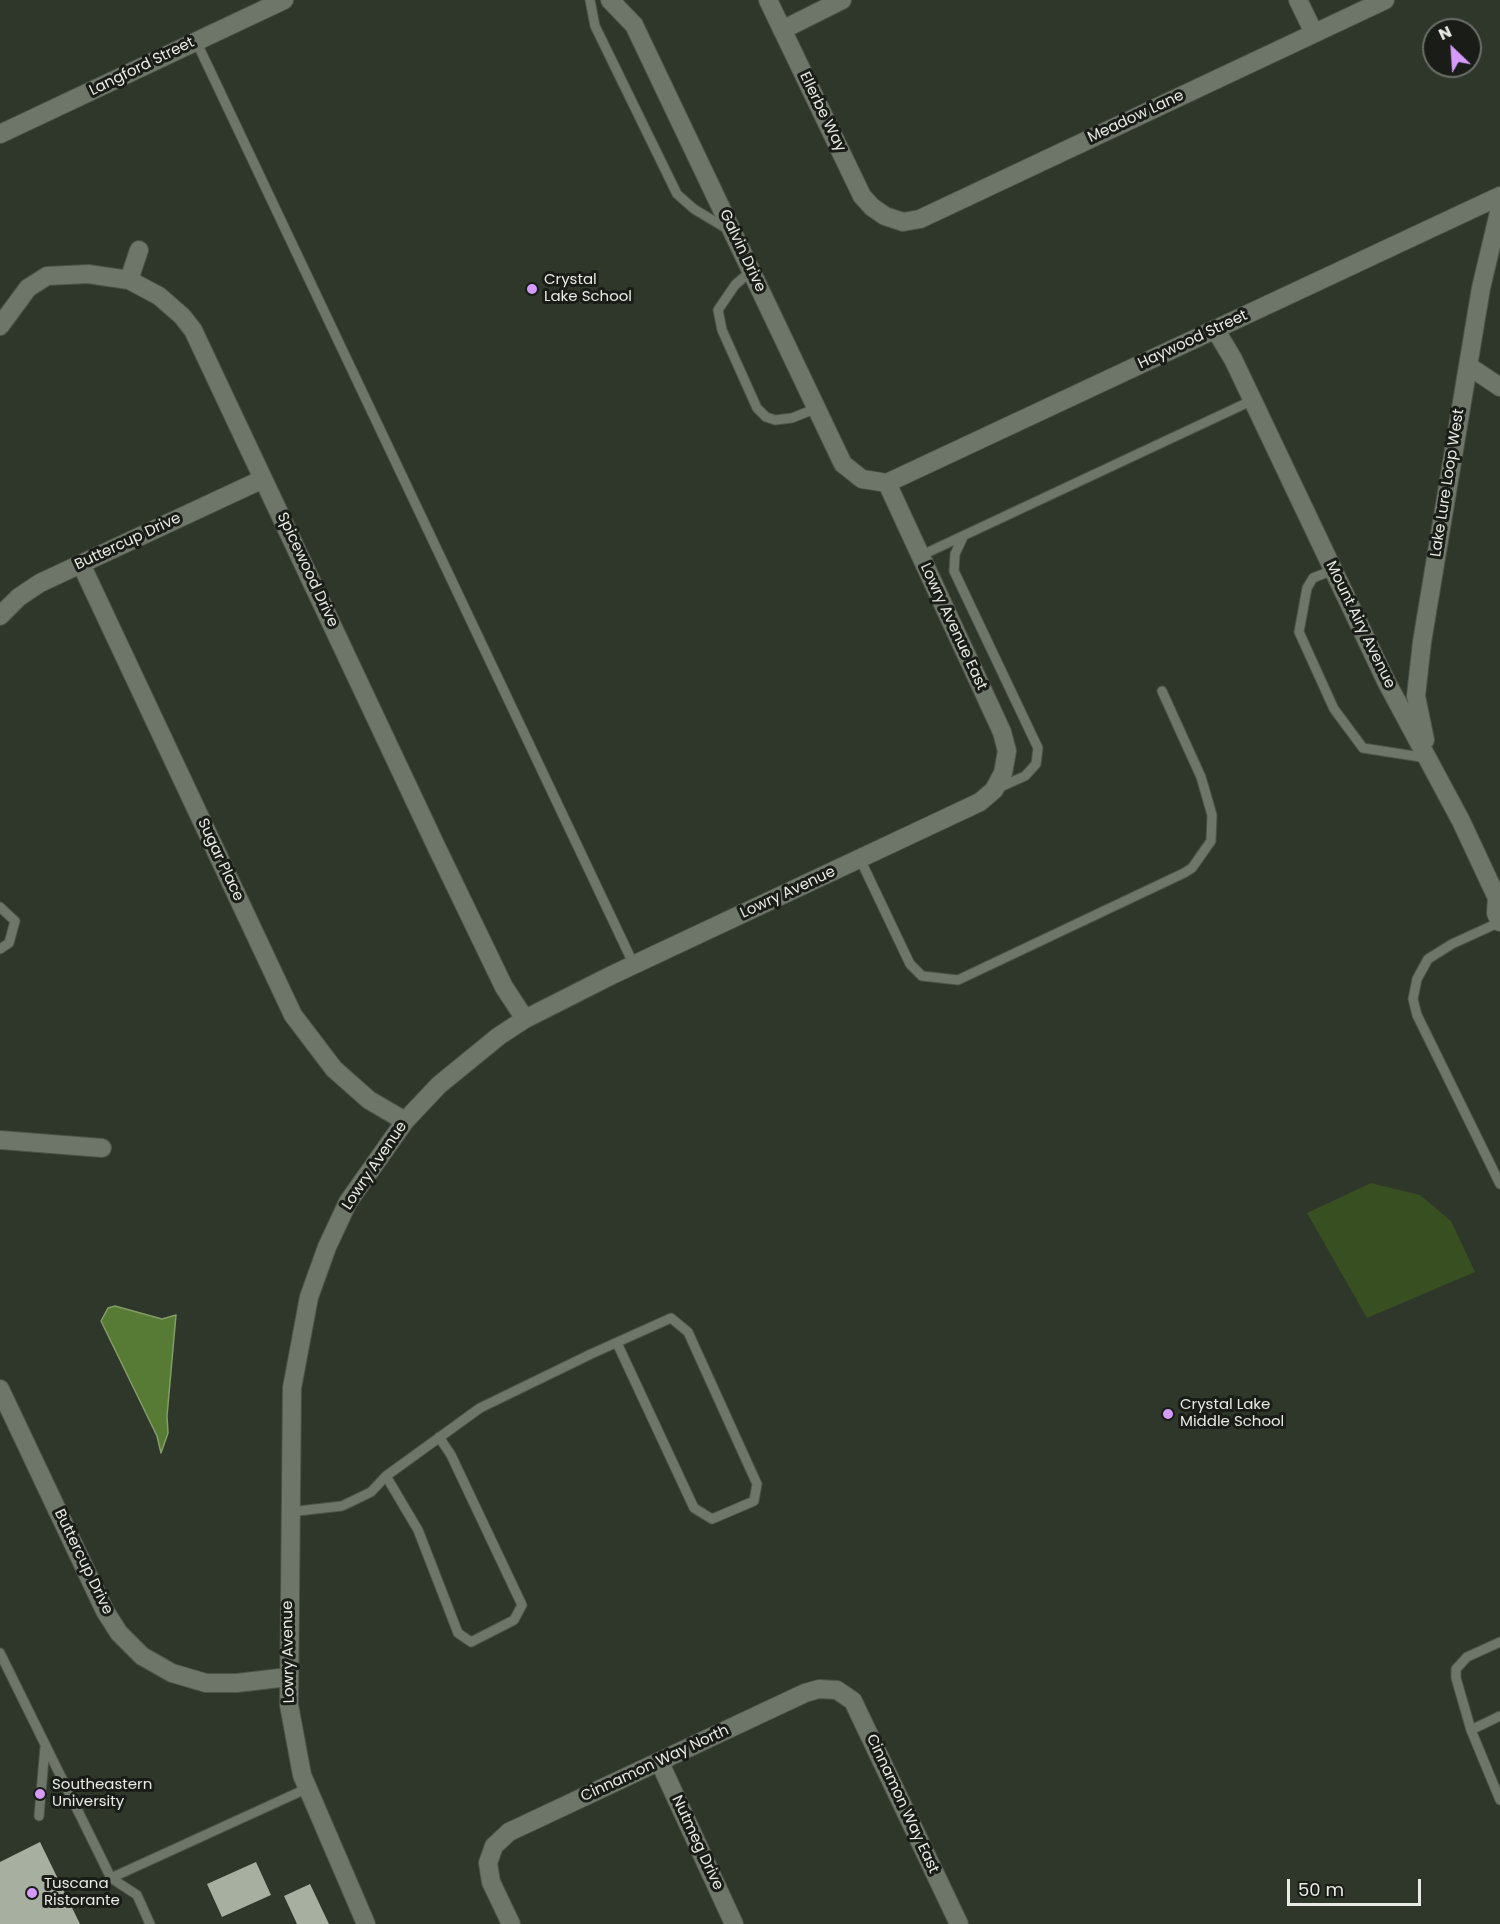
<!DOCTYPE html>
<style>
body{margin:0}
#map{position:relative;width:1500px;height:1924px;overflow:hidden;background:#2f362a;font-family:Poppins,sans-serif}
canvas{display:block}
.north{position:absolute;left:1422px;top:18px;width:60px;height:60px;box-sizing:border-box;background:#191c17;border:2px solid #6b6f69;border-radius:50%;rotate:335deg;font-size:16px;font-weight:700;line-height:24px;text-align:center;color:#e7ebe3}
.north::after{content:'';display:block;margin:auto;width:21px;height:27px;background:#d69bfa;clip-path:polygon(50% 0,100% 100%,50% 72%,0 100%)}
.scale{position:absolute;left:1287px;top:1879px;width:134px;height:27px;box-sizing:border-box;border:3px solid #e7ebe3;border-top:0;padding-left:8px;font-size:18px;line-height:21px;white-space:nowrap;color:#e7ebe3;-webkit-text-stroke:4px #191c17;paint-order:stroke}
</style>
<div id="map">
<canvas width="1500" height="1924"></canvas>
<div class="north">N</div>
<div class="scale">50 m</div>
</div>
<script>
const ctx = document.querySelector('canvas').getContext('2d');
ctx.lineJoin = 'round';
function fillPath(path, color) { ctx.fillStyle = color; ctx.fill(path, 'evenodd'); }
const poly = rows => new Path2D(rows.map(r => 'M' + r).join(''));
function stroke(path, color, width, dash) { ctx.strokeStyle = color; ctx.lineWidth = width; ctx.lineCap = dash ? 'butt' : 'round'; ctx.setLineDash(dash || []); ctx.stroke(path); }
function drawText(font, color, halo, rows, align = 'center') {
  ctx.font = font + ' Poppins,sans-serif'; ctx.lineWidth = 6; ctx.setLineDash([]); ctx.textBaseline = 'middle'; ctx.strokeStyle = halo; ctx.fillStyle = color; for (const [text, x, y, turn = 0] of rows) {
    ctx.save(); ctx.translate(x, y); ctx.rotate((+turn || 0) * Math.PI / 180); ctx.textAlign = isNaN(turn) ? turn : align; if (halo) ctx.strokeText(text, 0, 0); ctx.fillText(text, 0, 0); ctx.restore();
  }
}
fillPath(poly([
 [1371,1183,1420,1195,1451,1221,1475,1272,1367,1318,1307,1213]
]), '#384f22');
const water = poly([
 [115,1306,162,1319,176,1315,167,1416,168,1433,161,1453,157,1436,101,1321,108,1308,115,1306]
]);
fillPath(water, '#577b34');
stroke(water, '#829d68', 1.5);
fillPath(poly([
 [40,1842,80,1924,0,1924,0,1862],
 [256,1862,271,1895,222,1917,207,1884],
 [310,1884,329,1924,297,1924,284,1896]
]), '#a7afa1');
const lane = poly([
 [590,0,595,26,677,194,694,209,729,230],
 [196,41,634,965],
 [751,271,735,285,718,310,722,330,757,408,766,417,775,420,792,418,817,408],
 [963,537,955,554,954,571,1038,748,1036,764,1025,776,996,789],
 [920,556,1253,400],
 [1333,570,1313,578,1307,588,1299,632,1334,709,1363,748,1427,758],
 [860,859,910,964,922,976,958,980,1184,873,1192,868,1211,841,1212,815,1201,777,1162,691],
 [0,907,15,921,9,943,0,949],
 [1500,922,1452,944,1428,959,1417,979,1413,999,1417,1015,1500,1184],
 [386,1476,418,1530,458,1633,471,1642,514,1620,522,1605,451,1455,439,1437],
 [289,1512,342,1506,371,1492,386,1476,480,1408,591,1354,671,1318,688,1332,757,1484,754,1501,712,1519,694,1508,617,1343],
 [1500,1642,1467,1657,1456,1669,1456,1678,1471,1730,1500,1800],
 [0,1653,111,1878],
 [1471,1730,1500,1716],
 [39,1816,45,1747],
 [111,1878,308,1788],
 [111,1878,137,1895,150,1924]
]);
const street = poly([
 [610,0,634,25,843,464,862,479,887,483],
 [768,0,862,196,872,207,885,216,903,222,920,219,1385,0],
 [1298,0,1314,33],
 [782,30,842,0],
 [0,134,284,0],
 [129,280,139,250],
 [0,326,28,288,47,276,88,274,129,280,159,296,182,316,193,330,436,846,504,987,525,1019],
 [1215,329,1233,359,1386,681,1461,821,1497,898,1496,913,1500,922],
 [1470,367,1500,387],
 [887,483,1500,196],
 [81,564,293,1015,334,1069,369,1100,405,1121],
 [0,616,19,597,40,583,263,479],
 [1425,740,1416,696,1422,642,1481,288,1500,208],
 [0,1140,102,1148],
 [0,1389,105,1611,119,1633,142,1656,172,1673,206,1683,237,1683,288,1677],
 [660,1763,734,1924],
 [366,1924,302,1775,289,1705,292,1388,309,1297,327,1247,348,1202,405,1121,439,1085,499,1036,525,1019,612,975,980,802,994,790,1003,773,1007,751,1002,732,887,483],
 [511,1924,491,1882,488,1863,494,1846,509,1832,805,1693,819,1689,837,1690,853,1701,959,1924]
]);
stroke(lane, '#4d5349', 11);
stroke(street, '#4d5349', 20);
stroke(lane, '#6e7669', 9);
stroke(street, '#6e7669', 18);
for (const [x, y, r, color] of [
 [532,289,6,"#d69bfa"],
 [1168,1414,6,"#d69bfa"],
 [40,1794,6,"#d69bfa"],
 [32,1893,6,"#d69bfa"]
]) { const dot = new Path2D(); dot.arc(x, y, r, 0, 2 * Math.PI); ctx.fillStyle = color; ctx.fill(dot); stroke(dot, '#191c17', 2); }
drawText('15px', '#e7ebe3', '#191c17', [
 ["Langford Street",142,67,-26],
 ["Ellerbe Way",822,112,64],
 ["Meadow Lane",1136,117,-25],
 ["Galvin Drive",742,251,65],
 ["Haywood Street",1193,340,-25],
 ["Lake Lure Loop West",1448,483,-81],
 ["Buttercup Drive",128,542,-25],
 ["Spicewood Drive",307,570,65],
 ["Mount Airy Avenue",1360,625,64],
 ["Lowry Avenue East",953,627,65],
 ["Sugar Place",220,860,65],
 ["Lowry Avenue",788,893,-25],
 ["Lowry Avenue",375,1166,-56],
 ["Buttercup Drive",83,1562,64],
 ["Lowry Avenue",289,1652,-91],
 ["Cinnamon Way North",655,1764,-25],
 ["Cinnamon Way East",902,1804,65],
 ["Nutmeg Drive",697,1843,65]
]);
drawText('15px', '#e7ebe3', '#191c17', [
 ["Crystal",544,280],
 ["Lake School",544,297],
 ["Crystal Lake",1180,1405],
 ["Middle School",1180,1422],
 ["Southeastern",52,1785],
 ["University",52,1802],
 ["Tuscana",44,1884],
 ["Ristorante",44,1901]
], 'left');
</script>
